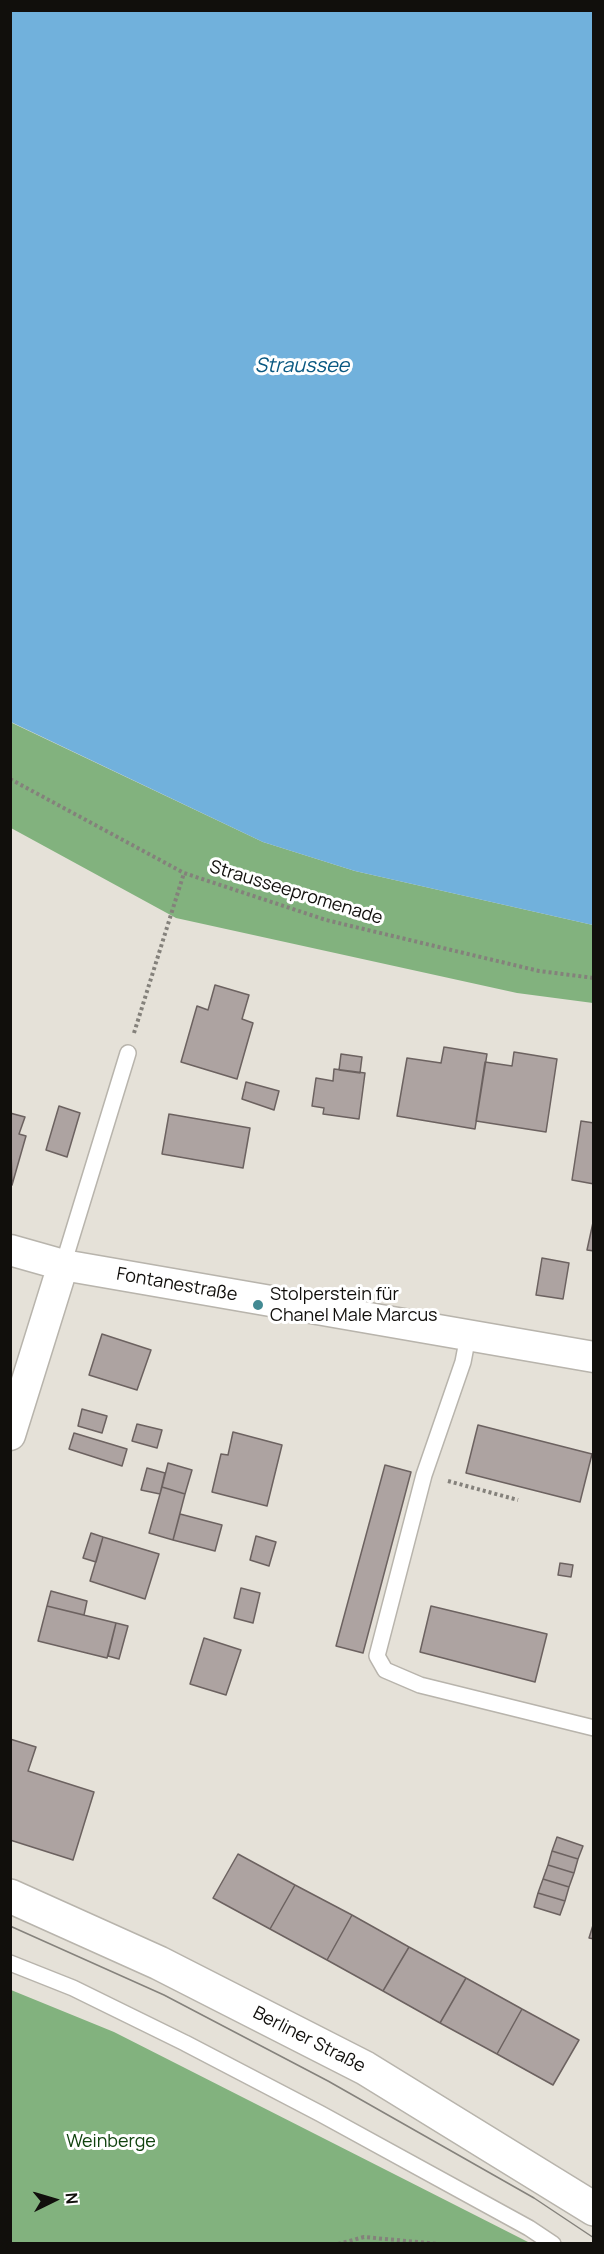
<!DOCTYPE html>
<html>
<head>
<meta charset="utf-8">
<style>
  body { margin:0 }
  #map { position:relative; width:604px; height:2254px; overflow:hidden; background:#e5e1d8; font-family:Manrope,sans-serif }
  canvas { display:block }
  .frame { position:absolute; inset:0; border:12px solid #110f0c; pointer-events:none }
  .north { position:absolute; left:24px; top:2170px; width:60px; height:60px; -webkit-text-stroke:4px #fff; paint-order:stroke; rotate:85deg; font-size:16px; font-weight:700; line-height:24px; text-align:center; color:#110f0c }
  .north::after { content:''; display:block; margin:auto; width:21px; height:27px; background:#110f0c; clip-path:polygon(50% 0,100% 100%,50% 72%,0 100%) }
</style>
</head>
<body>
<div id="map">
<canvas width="604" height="2254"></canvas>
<div class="frame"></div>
<div class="north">N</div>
</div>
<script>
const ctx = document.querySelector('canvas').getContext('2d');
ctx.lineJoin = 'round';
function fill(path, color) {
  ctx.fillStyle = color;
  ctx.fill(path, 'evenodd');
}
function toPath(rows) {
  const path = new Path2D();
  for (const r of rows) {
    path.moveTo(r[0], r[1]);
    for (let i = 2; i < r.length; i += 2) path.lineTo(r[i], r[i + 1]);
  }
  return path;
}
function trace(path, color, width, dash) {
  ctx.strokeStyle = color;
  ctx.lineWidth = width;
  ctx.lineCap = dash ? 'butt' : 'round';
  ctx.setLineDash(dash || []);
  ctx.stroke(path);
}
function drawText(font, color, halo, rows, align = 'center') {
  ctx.font = font + ' Manrope,sans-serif';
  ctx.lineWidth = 6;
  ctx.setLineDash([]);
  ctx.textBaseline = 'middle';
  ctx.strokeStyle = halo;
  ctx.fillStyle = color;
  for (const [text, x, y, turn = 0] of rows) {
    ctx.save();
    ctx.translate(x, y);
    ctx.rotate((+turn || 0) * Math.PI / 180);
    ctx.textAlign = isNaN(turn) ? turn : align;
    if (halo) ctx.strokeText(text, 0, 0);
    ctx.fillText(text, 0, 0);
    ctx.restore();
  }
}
const forest = toPath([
  [10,722,263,842,355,871,593,925,593,1003,517,993,176,918,11,828],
  [11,1990,114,2032,530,2243,11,2243]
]);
const water = toPath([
  [10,11,593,11,593,925,355,871,263,842,11,722]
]);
const building = toPath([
  [215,985,249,995,242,1019,253,1023,237,1079,181,1062,197,1006,208,1010,215,985],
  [444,1047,487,1054,475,1129,397,1116,407,1058,441,1063,444,1047],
  [514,1052,557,1059,546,1132,476,1121,485,1062,512,1066,514,1052],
  [341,1054,362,1057,360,1073,339,1070,341,1054],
  [334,1069,365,1073,359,1119,323,1114,324,1108,312,1106,316,1078,333,1081,334,1069],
  [246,1082,279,1091,274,1110,242,1099,246,1082],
  [59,1106,80,1113,67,1157,46,1150,59,1106],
  [10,1113,25,1117,19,1134,26,1136,12,1185,10,1113],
  [169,1114,250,1128,243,1168,162,1154,169,1114],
  [581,1121,594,1123,594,1184,572,1180,581,1121],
  [594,1218,594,1251,587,1250,594,1218],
  [542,1258,569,1263,563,1299,536,1295,542,1258],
  [102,1334,151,1350,137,1390,89,1375,102,1334],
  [82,1409,107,1416,102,1433,78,1426,82,1409],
  [137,1424,162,1430,157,1448,132,1441,137,1424],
  [478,1425,592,1454,580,1502,466,1473,478,1425],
  [233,1432,282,1445,267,1506,212,1492,221,1454,228,1455,233,1432],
  [74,1433,127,1449,122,1466,69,1449,74,1433],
  [168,1463,192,1470,185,1494,162,1487,168,1463],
  [385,1465,411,1472,363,1653,336,1646,385,1465],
  [147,1468,165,1473,160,1494,141,1490,147,1468],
  [162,1487,185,1494,173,1540,149,1533,162,1487],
  [180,1514,222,1525,215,1551,173,1540,180,1514],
  [91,1533,103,1537,96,1562,83,1558,91,1533],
  [256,1536,276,1542,269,1566,250,1560,256,1536],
  [103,1537,159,1554,145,1599,90,1581,103,1537],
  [560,1563,573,1565,571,1577,558,1575,560,1563],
  [241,1588,260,1593,253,1623,234,1618,241,1588],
  [51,1591,87,1601,84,1615,47,1606,51,1591],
  [47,1606,116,1623,107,1658,38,1641,47,1606],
  [431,1606,547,1634,535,1682,420,1652,431,1606],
  [116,1623,128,1626,119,1659,108,1656,116,1623],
  [204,1638,241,1650,226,1695,190,1684,204,1638],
  [10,1739,36,1747,28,1771,94,1792,73,1860,10,1840,10,1739],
  [557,1837,583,1846,578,1859,552,1851,557,1837],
  [552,1851,578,1859,574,1873,548,1865,552,1851],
  [238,1854,295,1885,270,1929,213,1898,238,1854],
  [548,1865,574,1873,569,1887,543,1879,548,1865],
  [543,1879,569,1887,565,1901,538,1893,543,1879],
  [295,1885,352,1915,327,1960,270,1929,295,1885],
  [538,1893,565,1901,560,1915,534,1907,538,1893],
  [352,1915,409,1947,383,1991,327,1960,352,1915],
  [594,1922,594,1939,589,1938,594,1922],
  [409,1947,466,1978,440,2023,383,1991,409,1947],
  [466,1978,522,2009,497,2054,440,2023,466,1978],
  [522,2009,579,2040,553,2085,497,2054,522,2009]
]);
const path = toPath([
  [10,779,184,873,326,920,539,971,594,978],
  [134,1033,184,873],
  [448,1481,518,1500],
  [338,2244,364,2237,439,2244]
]);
const service = toPath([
  [63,1265,128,1053],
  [468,1336,463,1362,424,1475,377,1656,385,1670,420,1685,594,1728],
  [10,1963,73,1988,185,2043,321,2114,529,2228,553,2244]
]);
const minor = toPath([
  [10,1250,63,1265,594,1357],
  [10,1435,63,1265]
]);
const tertiary = toPath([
  [10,1896,159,1963,365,2068,594,2209]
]);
const tram = toPath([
  [10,1926,164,1995,328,2081,534,2198,594,2238]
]);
const markers = [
  [258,1305,6,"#438a93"]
];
const streetNames = [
  ["Strausseepromenade",296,893,17],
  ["Fontanestraße",177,1285,10],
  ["Berliner Straße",309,2040,27]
];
const poiNames = [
  ["Stolperstein für",270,1295],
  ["Chanel Male Marcus",270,1316]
];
const parkNames = [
  ["Weinberge",111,2142]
];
const waterNames = [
  ["Straussee",302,366]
];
fill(forest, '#82b27e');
fill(water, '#71b1dc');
fill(building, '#ada3a1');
trace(building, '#6c6260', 1.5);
trace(service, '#b8b4ac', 18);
trace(minor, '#b8b4ac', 33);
trace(tertiary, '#b8b4ac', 36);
trace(path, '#84817b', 4, [3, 3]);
trace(service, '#fff', 15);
trace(minor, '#fff', 30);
trace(tertiary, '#fff', 33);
trace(tram, '#85827c', 1.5);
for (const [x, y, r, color] of markers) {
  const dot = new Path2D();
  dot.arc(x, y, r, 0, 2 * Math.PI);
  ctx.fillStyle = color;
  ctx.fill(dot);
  trace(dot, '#fff', 2);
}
drawText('18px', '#110f0c', '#fff', streetNames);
drawText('18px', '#110f0c', '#fff', poiNames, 'left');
drawText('18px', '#11430f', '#fff', parkNames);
drawText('italic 20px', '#095881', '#fff', waterNames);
</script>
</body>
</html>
